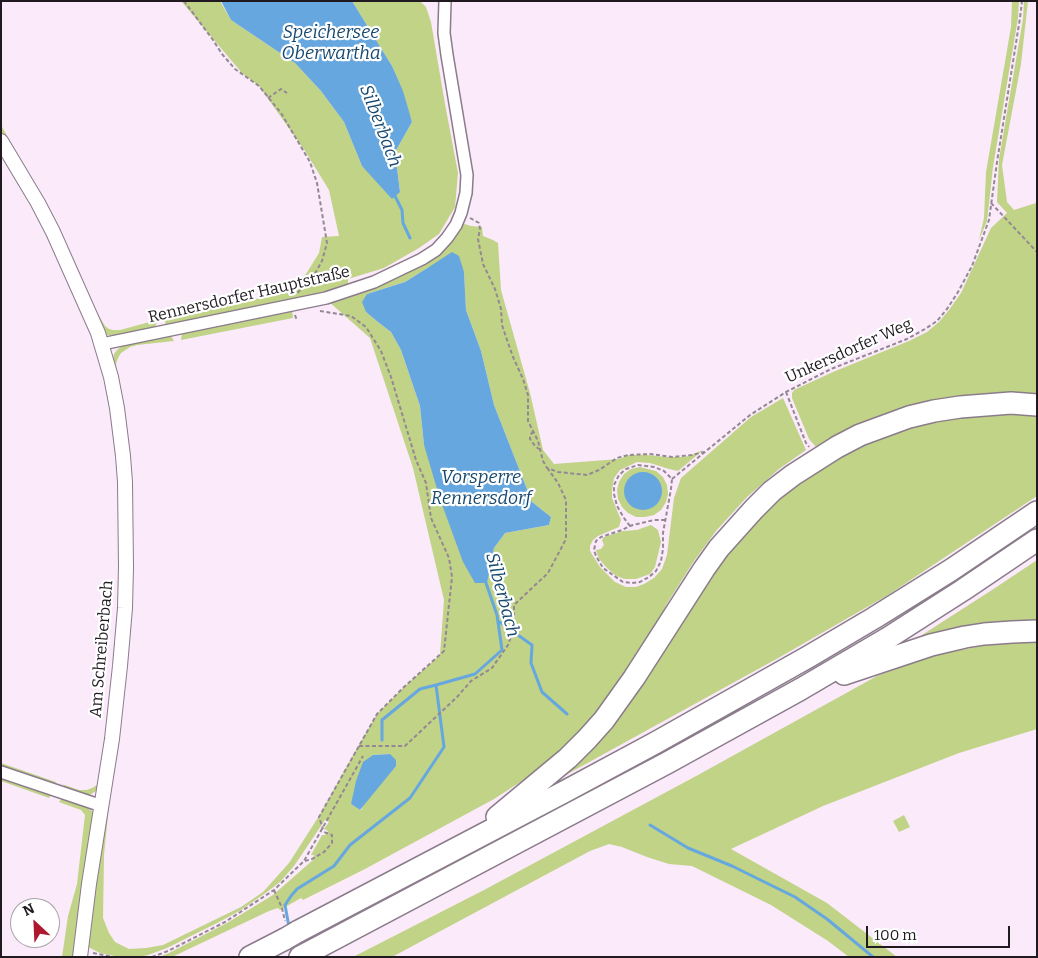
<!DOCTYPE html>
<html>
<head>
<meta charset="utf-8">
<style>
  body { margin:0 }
  #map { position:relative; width:1038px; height:958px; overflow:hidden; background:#faeafa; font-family:Bitter,serif }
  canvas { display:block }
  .frame { position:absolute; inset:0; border:2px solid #201a20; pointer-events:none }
  .north { position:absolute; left:10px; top:898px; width:50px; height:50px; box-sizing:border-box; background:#fff; border:1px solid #a6a3a6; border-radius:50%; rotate:335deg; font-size:14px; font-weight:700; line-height:20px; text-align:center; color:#201a20 }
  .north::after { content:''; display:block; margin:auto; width:18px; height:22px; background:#ad182e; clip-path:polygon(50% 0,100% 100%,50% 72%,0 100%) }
  .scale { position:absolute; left:866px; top:926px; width:144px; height:22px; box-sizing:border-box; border:2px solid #201a20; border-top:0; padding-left:6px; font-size:15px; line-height:18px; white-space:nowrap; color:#201a20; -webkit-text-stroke:4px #fff; paint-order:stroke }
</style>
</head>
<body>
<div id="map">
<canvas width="1038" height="958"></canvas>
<div class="frame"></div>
<div class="north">N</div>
<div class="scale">100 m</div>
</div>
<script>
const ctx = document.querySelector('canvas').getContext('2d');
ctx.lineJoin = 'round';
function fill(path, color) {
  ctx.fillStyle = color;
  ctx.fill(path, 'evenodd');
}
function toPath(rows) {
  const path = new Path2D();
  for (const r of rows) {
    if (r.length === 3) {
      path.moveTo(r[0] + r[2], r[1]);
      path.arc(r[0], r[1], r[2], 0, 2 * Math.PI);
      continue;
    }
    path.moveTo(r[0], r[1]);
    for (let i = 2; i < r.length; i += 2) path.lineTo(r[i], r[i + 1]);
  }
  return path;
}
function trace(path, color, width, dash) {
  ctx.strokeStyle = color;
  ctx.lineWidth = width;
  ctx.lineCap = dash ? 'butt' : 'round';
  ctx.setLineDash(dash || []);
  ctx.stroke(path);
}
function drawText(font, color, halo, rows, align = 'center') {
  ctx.font = font + ' Bitter,serif';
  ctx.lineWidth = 4.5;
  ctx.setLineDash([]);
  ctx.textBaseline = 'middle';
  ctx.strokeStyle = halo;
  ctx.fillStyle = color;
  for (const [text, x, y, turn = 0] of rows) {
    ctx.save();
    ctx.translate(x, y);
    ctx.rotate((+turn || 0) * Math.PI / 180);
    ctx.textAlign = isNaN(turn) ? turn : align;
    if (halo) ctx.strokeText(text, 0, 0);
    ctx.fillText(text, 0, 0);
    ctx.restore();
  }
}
const green = toPath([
  [181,1,220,1,231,20,295,63,321,91,344,122,362,166,400,191,395,152,412,122,392,66,352,1,420,1,426,7,431,22,445,104,458,173,455,207,439,234,419,248,384,268,348,279,348,287,297,300,166,326,164,318,280,294,294,284,306,274,319,253,322,237,339,236,329,190,305,151,259,86,242,73],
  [1012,1,1019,1,1018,18,993,167,987,221,979,240,984,218,986,172,1011,27],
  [1024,1,1028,1,1021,64,1002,165,1007,202,1014,210,1036,203,1037,204,1037,395,990,394,930,401,876,418,834,436,816,447,809,439,792,398,792,393,794,390,833,372,909,341,927,332,939,322,949,310,961,293,991,228,1007,213,997,202,999,159,1023,19],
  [1,125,59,229,96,311,105,326,109,329,113,330,120,330,157,320,155,328,114,336,107,335,104,333,50,218,1,134],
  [1,147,50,233,78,294,100,351,106,370,114,408,119,455,122,517,123,587,122,607,113,699,104,772,102,781,99,787,96,791,88,796,79,795,62,789,64,785,56,782,53,786,1,769,1,763,79,790,87,790,92,788,97,785,102,772,115,665,121,588,121,517,114,429,107,384,99,352,75,295,48,235,33,206,1,152],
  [461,223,471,226,482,227,483,236,493,240,498,243,501,290,530,393,543,450,554,464,619,459,629,455,647,455,666,457,681,457,689,456,703,450,678,471,669,469,650,463,637,462,620,470,614,478,612,490,612,498,621,520,619,527,598,536,593,540,590,546,590,551,600,567,615,582,626,587,636,587,644,584,654,578,662,569,667,555,674,498,681,478,751,417,783,398,806,450,779,469,747,497,716,531,694,561,666,605,662,615,637,656,611,693,590,722,562,750,525,779,494,799,365,869,303,900,301,898,280,910,278,908,269,911,172,957,159,957,169,953,227,923,273,895,313,860,314,855,311,855,322,835,325,835,328,831,324,829,329,822,325,820,294,866,280,882,267,892,241,910,219,922,167,948,148,955,139,957,120,957,100,953,86,946,129,608,112,363,114,354,117,350,126,343,170,334,174,341,137,345,130,347,121,353,118,358,116,364,132,527,132,589,126,665,109,805,104,855,103,918,109,933,115,942,129,949,146,948,163,945,241,907,263,892,289,863,319,816,357,748,377,714,404,687,440,655,444,600,413,468,370,338,328,301,392,279],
  [429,267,464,272,466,310,481,351,494,405,532,502,551,517,549,525,505,533,494,548,486,583,424,445,420,406,401,350,391,332,378,322,366,312,367,294,405,282],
  [390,754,361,810,360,810,351,804,373,755],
  [292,309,293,318,181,340,182,332],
  [1037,412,1037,496,888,595,780,657,553,782,719,560,769,504,849,449,937,418],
  [640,467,656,471,663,477,667,485,668,494,666,502,661,510,654,515,645,517,636,517,628,513,622,507,618,499,617,490,619,482,624,474,631,469],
  [651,525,658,530,661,542,655,567,650,574,636,579,624,579,615,575,607,568,599,559,596,550,601,549,604,545,602,540,604,537,623,531,637,530],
  [1037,560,1037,625,908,644,992,590],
  [1021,642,1037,642,1037,729,959,753,823,806,731,849,827,903,897,957,849,957,828,941,771,905,692,866,669,864,647,857,622,847,609,844,590,851,392,957,353,957,484,890,698,775,877,676,923,659,946,653,987,645],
  [1,776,52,794,49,798,1,781],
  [62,798,83,805,92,811,94,816,76,957,62,957,68,916,77,884,85,815,81,810,59,802],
  [904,815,910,827,899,832,893,821]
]);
const water = toPath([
  [221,1,352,1,392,66,403,91,412,122,395,152,400,192,392,199,362,166,344,122,321,91,295,63,231,20],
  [452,252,459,256,464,272,466,310,481,351,494,405,532,502,551,517,549,525,505,533,494,548,487,583,475,583,463,562,440,499,424,445,420,406,401,350,391,332,378,322,366,312,362,302,367,294,405,282,429,267],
  [643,491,19],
  [390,754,396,760,396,766,360,810,351,804,356,781,363,762,373,755]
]);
const stream = toPath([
  [394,194,402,210,403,223,410,238],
  [498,621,532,645,531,663,542,692,567,714],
  [382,740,382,720,420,689,436,685],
  [650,825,688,848,732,866,795,897,827,919,873,957],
  [289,927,285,905,291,896,297,889,334,866,350,845,410,798,444,747,436,685,475,674,502,650,497,615,485,580]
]);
const path = toPath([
  [184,1,213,40,222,54,235,69,259,86,281,113,310,162,317,183,327,243,322,261,312,279,296,294],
  [268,98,281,89,287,93],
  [991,203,1037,252],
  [470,218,479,223,480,229,478,239,483,264,495,289,501,309,502,325,506,337,513,357,523,379,528,395,528,421,538,441,543,461,547,468,558,472,587,475,599,470,617,458,628,455,650,454,672,457,692,455,704,452],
  [320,311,351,316,366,327,381,351,391,377,416,460,426,483,431,518,449,558,452,577,444,651,404,687,377,714,319,817,323,829],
  [295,315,297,321],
  [786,392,806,443,809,447],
  [533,431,530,436,530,439,535,446,539,449],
  [672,479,750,415,786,392,831,369,907,339,925,329,937,321,947,309,958,292,972,266,989,220,997,162,1020,18,1022,1],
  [630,526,624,518,617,506,614,494,614,485,619,475,626,469,638,465,654,467,664,471,672,479,671,489,663,533,663,549,661,561,656,571,649,577,640,582,632,583,623,582,603,568,596,556,594,550,596,541,601,537,622,530,630,526,633,525,654,520,665,520],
  [359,746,405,746,457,697,471,681,492,668,508,645,514,627,514,605,548,573,566,539,566,500,558,483,548,469],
  [305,861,312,859,324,852,332,843,332,835,321,831],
  [274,890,282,908,285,921],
  [93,953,113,957],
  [152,957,168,951,225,922,274,890,304,861,363,756]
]);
const minor = toPath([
  [102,344,326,298,374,282,422,259,436,250,447,238,456,225,461,213,466,193,467,175,447,55,444,33,445,1],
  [1,772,102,806]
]);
const tertiary = toPath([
  [1,141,38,203,53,232,98,333,111,377,117,408,123,456,125,482,126,567,125,608,120,666,112,739,89,884,80,957]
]);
const motorway = toPath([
  [844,674,931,645,965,637,984,634,1012,632,1037,631],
  [497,817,568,758,587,739,604,720,634,678,704,569,719,548,754,509,772,491,793,475,837,447,860,435,909,417,934,411,960,407,1011,403,1037,405],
  [297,932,564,792,655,743,808,657,874,618,951,570,1037,512],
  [250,957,285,939],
  [300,957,667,763,801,689,888,638,963,590,1037,540]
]);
const motorwayBridge = toPath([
  [285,939,297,932]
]);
const streetNames = [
  ["Rennersdorfer Hauptstraße",249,295,-13],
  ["Unkersdorfer Weg",849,351,-24],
  ["Am Schreiberbach",102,649,-85]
];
const waterNames = [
  ["Speichersee",331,33],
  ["Oberwartha",331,54],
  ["Silberbach",380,126,69],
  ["Vorsperre",481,478],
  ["Rennersdorf",481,499],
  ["Silberbach",502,595,75]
];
fill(green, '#c1d386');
fill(water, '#66a7e0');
trace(stream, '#66a7e0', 3);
trace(minor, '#8b7c8b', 14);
trace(tertiary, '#8b7c8b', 16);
trace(motorway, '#8b7c8b', 24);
trace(path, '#948894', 2, [4, 2.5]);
trace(minor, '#fff', 11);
trace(tertiary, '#fff', 14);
trace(motorway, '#fff', 21);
trace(motorwayBridge, '#8b7c8b', 24, []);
trace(motorwayBridge, '#fff', 21);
drawText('16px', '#201a20', '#fff', streetNames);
drawText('italic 18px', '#17486e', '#fff', waterNames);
</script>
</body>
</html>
